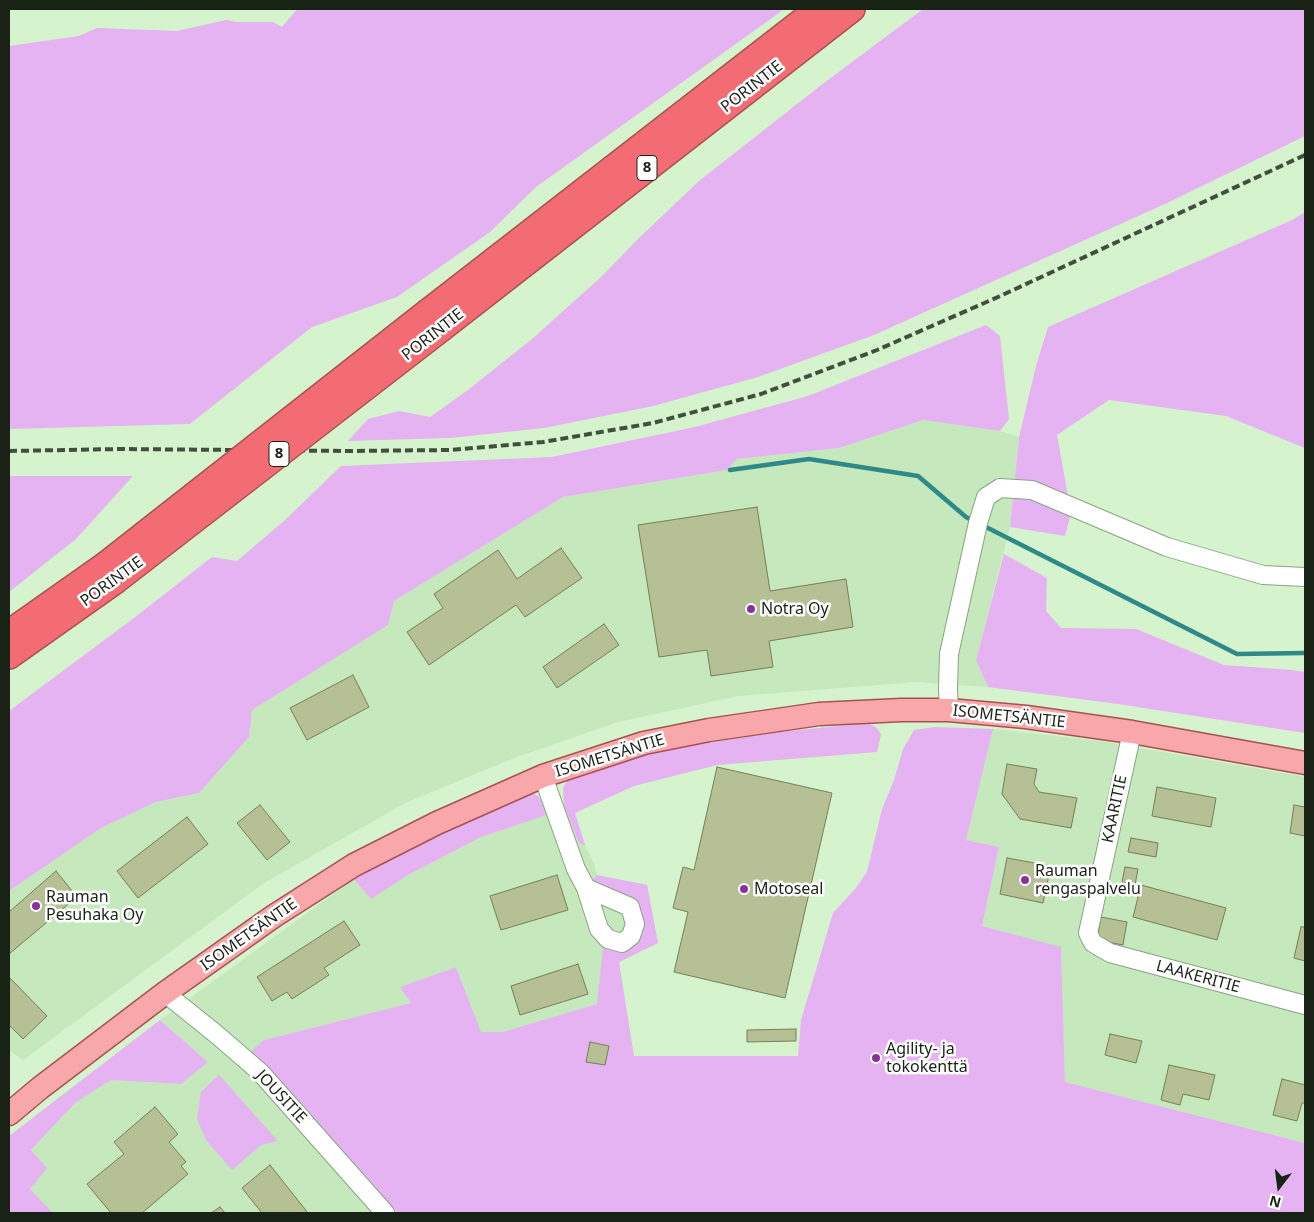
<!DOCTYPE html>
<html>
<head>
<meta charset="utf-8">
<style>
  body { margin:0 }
  #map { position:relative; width:1314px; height:1222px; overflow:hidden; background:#d5f3cd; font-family:"Noto Sans",sans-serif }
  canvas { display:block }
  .frame { position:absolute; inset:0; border:10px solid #182315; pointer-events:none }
  .north { position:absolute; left:1254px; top:1162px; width:50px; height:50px; -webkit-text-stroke:4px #fff; paint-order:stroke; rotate:195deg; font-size:14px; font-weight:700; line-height:20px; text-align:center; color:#182315 }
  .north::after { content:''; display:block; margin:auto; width:18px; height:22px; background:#182315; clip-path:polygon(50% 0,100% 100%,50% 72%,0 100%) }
</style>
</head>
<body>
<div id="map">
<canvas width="1314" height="1222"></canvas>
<div class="frame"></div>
<div class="north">N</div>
</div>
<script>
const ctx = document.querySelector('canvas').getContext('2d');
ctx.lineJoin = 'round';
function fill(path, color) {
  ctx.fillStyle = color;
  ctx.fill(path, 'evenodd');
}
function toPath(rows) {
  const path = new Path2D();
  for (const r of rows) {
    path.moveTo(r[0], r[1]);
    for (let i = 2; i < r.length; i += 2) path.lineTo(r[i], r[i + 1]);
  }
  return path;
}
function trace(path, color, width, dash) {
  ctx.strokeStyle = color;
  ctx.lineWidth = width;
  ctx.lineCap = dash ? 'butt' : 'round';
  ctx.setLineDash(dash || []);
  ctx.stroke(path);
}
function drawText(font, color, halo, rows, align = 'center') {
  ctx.font = font + ' "Noto Sans",sans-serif';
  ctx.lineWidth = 5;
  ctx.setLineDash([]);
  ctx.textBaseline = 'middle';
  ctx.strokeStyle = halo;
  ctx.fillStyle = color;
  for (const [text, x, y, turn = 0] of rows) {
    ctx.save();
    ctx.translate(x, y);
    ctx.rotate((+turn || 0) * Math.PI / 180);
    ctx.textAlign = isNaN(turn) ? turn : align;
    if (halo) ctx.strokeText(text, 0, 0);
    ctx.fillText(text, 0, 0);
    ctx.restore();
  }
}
const built = toPath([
  [923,420,1000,431,1019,437,1010,527,976,660,988,687,916,682,738,696,618,722,514,758,407,802,264,883,23,1060,9,1050,9,891,101,828,156,802,199,793,249,737,252,710,388,625,394,601,563,497,727,470,737,459,839,448],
  [993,729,1100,741,1305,777,1305,1143,1065,1082,1061,948,982,926,999,847,966,840],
  [564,806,578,841,582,845,585,845,593,862,597,875,647,885,658,943,619,962,597,1004,503,1032,481,1032,456,967,400,987,411,1003,264,1040,291,1097,397,1213,53,1213,29,1188,47,1168,31,1150,75,1103,111,1080,181,1084,208,1062,160,1020,354,879,371,898,408,875,481,837,544,816,549,812]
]);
const green = toPath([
  [297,9,784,9,772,18,536,187,490,232,397,297,312,327,190,424,9,429,9,46,79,36,97,28,177,31,226,20,237,22,273,22,282,27],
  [923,9,1305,9,1305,136,1167,203,874,335,758,377,653,406,544,428,450,438,348,441,368,419,399,411,430,417,468,390,532,339,601,277,639,238,699,181,820,86],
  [1305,212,1305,448,1226,416,1109,400,1057,435,1071,513,1065,536,1010,527,1019,437,1036,366,1048,327,1292,220],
  [986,325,1000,336,1009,419,1000,431,923,420,839,448,737,459,727,470,563,497,394,601,388,625,252,710,249,737,199,793,156,802,101,828,9,891,9,711,134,618,212,557,237,561,285,520,341,466,552,457,695,427,808,396],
  [9,476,133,476,76,539,9,592],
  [1004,554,1047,578,1046,611,1061,628,1136,629,1224,665,1291,670,1305,672,1305,733,1118,704,988,687,976,660],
  [868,723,877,728,881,734,877,752,717,765,634,786,575,813,585,845,582,845,578,841,564,806,563,788,568,779,620,763,665,750,719,741,780,732],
  [935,727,993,729,966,840,999,847,982,926,1061,947,1065,1082,1305,1143,1305,1213,397,1213,251,1051,264,1040,411,1003,400,987,456,967,481,1032,503,1032,597,1004,603,948,610,949,627,944,638,938,642,930,640,915,596,884,593,879,597,875,647,885,658,943,619,962,634,1056,798,1056,801,1020,833,913,856,888,867,872,882,809,894,780,903,749,914,730],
  [528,792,538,796,549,812,544,816,481,837,408,875,371,899,354,879,392,855],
  [160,1020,208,1062,181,1084,111,1080,75,1103,31,1150,47,1168,30,1189,53,1213,9,1213,9,1136],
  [219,1075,278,1141,261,1145,232,1170,206,1140,197,1119,201,1092]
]);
const stream = toPath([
  [730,470,809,459,918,476,966,517,975,522],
  [982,525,1237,654,1305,653]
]);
const building = toPath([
  [757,507,770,591,846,579,853,627,769,641,773,667,711,676,707,650,659,657,638,525,757,507],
  [561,548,582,578,525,617,516,605,429,665,407,632,443,608,434,594,498,550,517,579,561,548],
  [604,624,619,645,557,688,543,667,604,624],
  [353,675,369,707,307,740,290,708,353,675],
  [1007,764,1037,769,1034,784,1039,792,1077,798,1071,828,1020,819,1002,794,1007,764],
  [717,767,832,793,785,998,674,972,688,912,673,908,683,867,694,870,717,767],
  [1157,787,1216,798,1211,827,1152,816,1157,787],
  [260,805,290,842,267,860,237,823,260,805],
  [1294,805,1305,807,1305,836,1290,833,1294,805],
  [187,817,208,844,138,898,117,871,187,817],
  [1131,838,1158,843,1156,857,1128,852,1131,838],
  [1007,858,1051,866,1043,903,1000,894,1007,858],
  [1125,867,1138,869,1135,885,1122,882,1125,867],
  [56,871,77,897,9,954,9,912,56,871],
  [557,875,568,910,501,930,490,896,557,875],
  [1141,885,1226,908,1217,940,1133,917,1141,885],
  [1101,917,1127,922,1123,945,1097,940,1101,917],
  [344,921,360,945,324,968,329,975,292,999,287,992,272,1001,257,977,344,921],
  [1301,927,1305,927,1305,961,1294,958,1301,927],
  [578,964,588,994,520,1015,511,986,578,964],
  [9,977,47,1016,23,1039,9,1025,9,977],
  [796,1029,796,1041,747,1042,747,1030,796,1029],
  [1110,1034,1142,1041,1136,1063,1105,1055,1110,1034],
  [590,1042,609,1046,605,1065,586,1062,590,1042],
  [1169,1065,1215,1075,1209,1100,1183,1094,1180,1105,1161,1100,1169,1065],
  [1282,1079,1305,1085,1305,1103,1302,1103,1297,1121,1273,1115,1282,1079],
  [155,1107,178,1134,169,1142,186,1162,181,1166,188,1174,142,1213,111,1213,87,1184,124,1154,114,1142,155,1107],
  [270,1165,308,1213,262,1213,242,1188,270,1165],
  [220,1207,225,1213,211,1213,220,1207]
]);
const minor = toPath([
  [949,710,948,689,949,654,978,523,986,497,1000,488,1032,490,1167,547,1263,575,1305,577],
  [1132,732,1088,933,1093,943,1110,953,1305,1005],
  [543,776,576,869,586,888,599,929,608,939,622,943,631,936,635,924,630,907,586,888],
  [165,993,216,1034,260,1072,385,1213]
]);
const major = toPath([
  [9,1114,40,1088,165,993,274,916,354,865,437,823,543,776,644,743,709,730,819,714,901,710,949,710,1026,717,1132,732,1305,763]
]);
const highway = toPath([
  [429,311,818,9],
  [442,328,852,9],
  [9,633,104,566],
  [9,656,115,581]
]);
const rail = toPath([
  [9,451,121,449,351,451,450,450,543,442,653,423,761,394,877,350,998,297,1305,155]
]);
const highwayBridge = toPath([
  [104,566,429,311],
  [115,581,442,328]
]);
const markers = [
  [751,609,5,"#89329f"],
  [1025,880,5,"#89329f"],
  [744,889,5,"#89329f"],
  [36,906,5,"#89329f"],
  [876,1058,5,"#89329f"]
];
const shields = [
  [647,168,20],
  [279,454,20]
];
const shieldNames = [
  ["8",647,168],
  ["8",279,454]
];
const streetNames = [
  ["PORINTIE",752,87,-38],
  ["PORINTIE",433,335,-38],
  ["PORINTIE",112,582,-36],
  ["ISOMETSÄNTIE",1009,717,6],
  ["ISOMETSÄNTIE",610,756,-17],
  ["KAARITIE",1115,809,-78],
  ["ISOMETSÄNTIE",249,935,-35],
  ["LAAKERITIE",1198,977,15],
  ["JOUSITIE",281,1097,47]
];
const poiNames = [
  ["Notra Oy",761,609],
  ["Rauman",1035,871],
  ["rengaspalvelu",1035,889],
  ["Motoseal",754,889],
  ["Rauman",46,897],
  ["Pesuhaka Oy",46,915],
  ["Agility- ja",886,1049],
  ["tokokenttä",886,1067]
];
fill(built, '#c5e8bc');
fill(green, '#e5b3f2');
trace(stream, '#2d8a89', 4.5);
fill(building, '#b6c095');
trace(building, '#768057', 1);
trace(minor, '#88a480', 20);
trace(major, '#a75252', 25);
trace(highway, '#a75252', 28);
trace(minor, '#fff', 18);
trace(major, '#f8a7ab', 22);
trace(highway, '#f46c73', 25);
trace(rail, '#41503d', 4, [8, 4]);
trace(highwayBridge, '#a75252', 28, []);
trace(highwayBridge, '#f46c73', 25);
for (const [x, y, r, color] of markers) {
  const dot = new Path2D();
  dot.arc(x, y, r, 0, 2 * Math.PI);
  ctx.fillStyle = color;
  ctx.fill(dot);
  trace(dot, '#fff', 2);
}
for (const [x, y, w] of shields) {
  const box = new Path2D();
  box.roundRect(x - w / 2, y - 12.5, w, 25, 4);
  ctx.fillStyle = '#fff';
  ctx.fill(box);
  trace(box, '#182315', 1);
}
drawText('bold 15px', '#182315', null, shieldNames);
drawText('16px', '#182315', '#fff', streetNames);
drawText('16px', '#182315', '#fff', poiNames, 'left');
</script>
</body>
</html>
